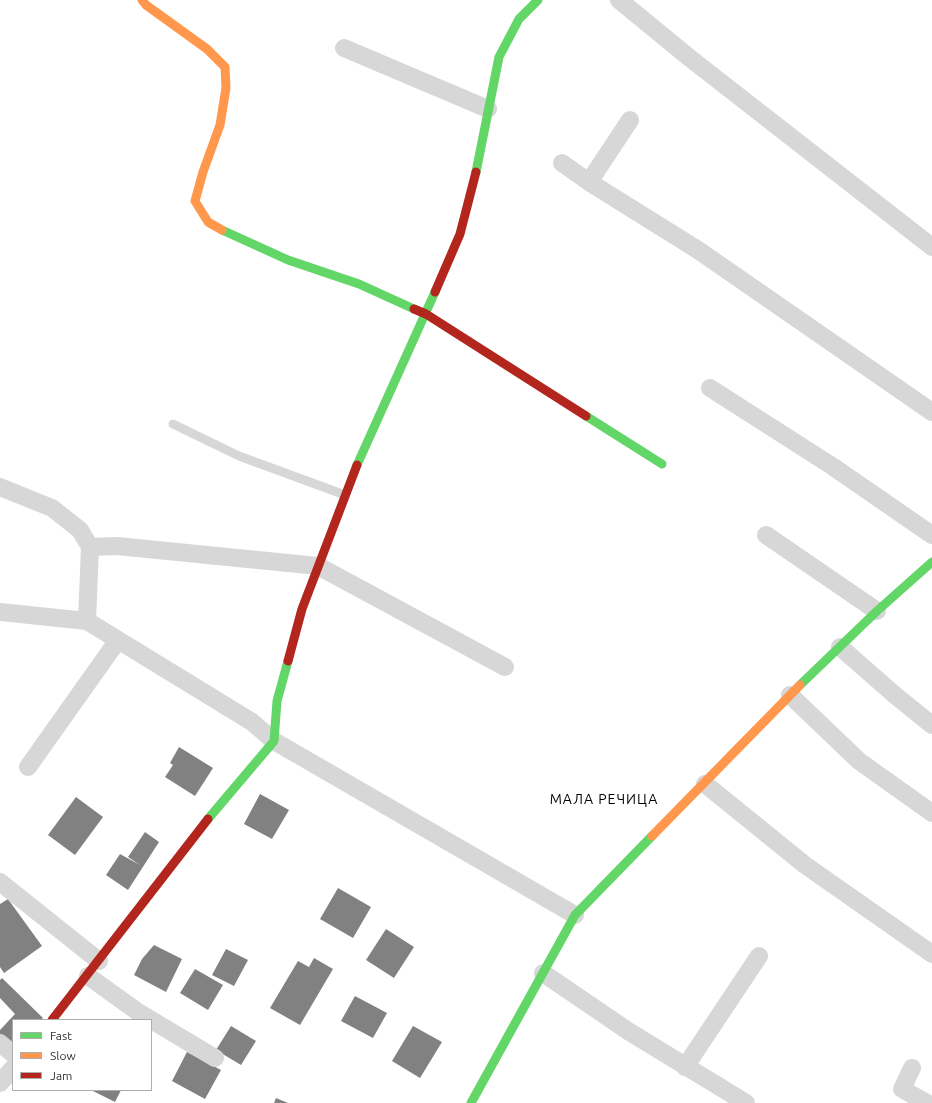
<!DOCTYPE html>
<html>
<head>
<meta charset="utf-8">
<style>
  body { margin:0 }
  #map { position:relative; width:932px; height:1103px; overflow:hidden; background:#fff; font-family:Ubuntu,sans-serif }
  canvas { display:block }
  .legend { position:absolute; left:12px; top:1019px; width:140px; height:72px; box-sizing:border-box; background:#fff; border:1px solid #adadad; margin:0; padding:5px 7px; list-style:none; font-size:12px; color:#333 }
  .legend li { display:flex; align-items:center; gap:8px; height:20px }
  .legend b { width:20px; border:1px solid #adadad }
</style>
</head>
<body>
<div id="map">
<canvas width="932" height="1103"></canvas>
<ul class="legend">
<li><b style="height:5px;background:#63d668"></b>Fast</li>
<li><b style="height:5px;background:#ff974d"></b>Slow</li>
<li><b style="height:5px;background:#b3261e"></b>Jam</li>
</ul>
</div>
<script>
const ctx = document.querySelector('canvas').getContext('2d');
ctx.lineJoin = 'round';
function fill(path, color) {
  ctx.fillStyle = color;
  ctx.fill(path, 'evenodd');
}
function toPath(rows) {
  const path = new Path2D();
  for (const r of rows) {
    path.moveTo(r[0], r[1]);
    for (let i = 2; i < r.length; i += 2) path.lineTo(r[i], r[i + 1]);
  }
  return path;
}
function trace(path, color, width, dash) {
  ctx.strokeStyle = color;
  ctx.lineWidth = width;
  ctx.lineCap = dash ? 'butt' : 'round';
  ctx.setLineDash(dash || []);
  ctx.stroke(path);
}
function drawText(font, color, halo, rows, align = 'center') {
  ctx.font = font + ' Ubuntu,sans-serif';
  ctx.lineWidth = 4;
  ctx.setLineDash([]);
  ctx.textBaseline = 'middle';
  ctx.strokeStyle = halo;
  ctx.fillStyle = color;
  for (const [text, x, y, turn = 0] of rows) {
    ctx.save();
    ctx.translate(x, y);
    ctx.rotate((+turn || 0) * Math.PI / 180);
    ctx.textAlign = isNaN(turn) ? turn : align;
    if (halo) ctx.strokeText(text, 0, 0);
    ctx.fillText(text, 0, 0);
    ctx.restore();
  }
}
const building = toPath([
  [179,747,213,768,195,796,165,777,173,765,170,763],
  [260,794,289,810,272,839,244,824],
  [76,797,103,817,75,855,48,835],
  [145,832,159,842,128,890,106,875,120,854,140,865,128,857],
  [338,888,371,907,353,938,320,919],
  [8,899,42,946,4,973,0,967,0,904],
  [386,929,414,947,394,978,366,960],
  [154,945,182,959,166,992,134,975,142,959],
  [226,949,248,960,234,986,212,975],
  [314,958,333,969,300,1025,270,1008,298,961,309,967],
  [195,969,223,985,208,1010,180,993],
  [2,978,43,1018,41,1020,13,1020,13,1046,0,1034,0,1030,15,1014,0,998,0,980],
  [355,996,387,1013,373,1038,341,1021],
  [231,1026,256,1041,241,1065,216,1050],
  [413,1026,442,1042,420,1078,392,1061],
  [187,1052,221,1070,205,1099,172,1081],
  [91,1090,121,1090,115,1102],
  [276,1098,288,1103,274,1103]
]);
const lane = toPath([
  [173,424,239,456,345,495]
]);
const street = toPath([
  [619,0,691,59,932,247],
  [344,48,488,109],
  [562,163,589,182,698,250,932,412],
  [589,182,630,120],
  [710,388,832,466,932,535],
  [0,487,52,508,80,530,90,547,87,621],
  [766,535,877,611],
  [90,547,117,546,318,566,505,667],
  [0,612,87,621,252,722,274,741,575,915],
  [840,647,896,696,932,725],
  [790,695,859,761,932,813],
  [28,767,118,640],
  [705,784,805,865,932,954],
  [0,882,99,961],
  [543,973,628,1031,746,1103],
  [88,976,138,1012,215,1058],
  [0,1043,13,1054],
  [685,1067,759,956],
  [912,1068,902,1089,927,1103],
  [0,1083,13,1068]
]);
const fast = toPath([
  [476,172,499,57,519,19,538,0],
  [222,230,288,260,359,284,414,309],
  [586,416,662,464],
  [357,465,435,292],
  [800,685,877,611,932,562],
  [208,819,274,741,277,701,288,661],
  [471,1103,575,915,652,836]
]);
const slow = toPath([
  [142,0,146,5,207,49,225,67,226,88,220,125,203,172,195,201,208,222,222,230],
  [652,836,800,685]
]);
const jam = toPath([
  [435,292,460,234,476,172],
  [414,309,426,314,586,416],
  [288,661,302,609,357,465],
  [52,1020,208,819]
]);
const quarterNames = [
  ["МАЛА РЕЧИЦА",604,799]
];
fill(building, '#818181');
trace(lane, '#d7d7d7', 9);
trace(street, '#d7d7d7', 18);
trace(fast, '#63d668', 9);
trace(slow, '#ff974d', 9);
trace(jam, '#b3261e', 9);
ctx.letterSpacing = '1px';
drawText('14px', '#000', '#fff', quarterNames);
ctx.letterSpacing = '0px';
</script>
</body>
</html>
